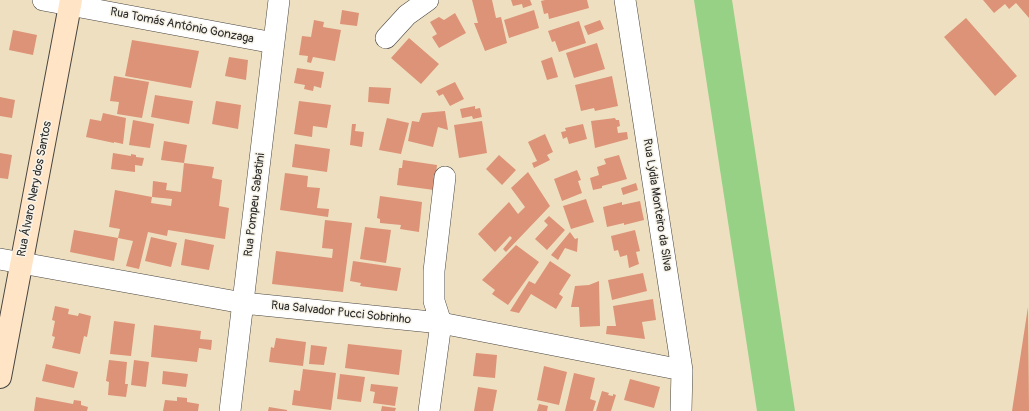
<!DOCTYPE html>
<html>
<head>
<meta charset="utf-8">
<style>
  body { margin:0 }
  canvas { display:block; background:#eedfc0 }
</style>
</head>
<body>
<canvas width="1029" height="411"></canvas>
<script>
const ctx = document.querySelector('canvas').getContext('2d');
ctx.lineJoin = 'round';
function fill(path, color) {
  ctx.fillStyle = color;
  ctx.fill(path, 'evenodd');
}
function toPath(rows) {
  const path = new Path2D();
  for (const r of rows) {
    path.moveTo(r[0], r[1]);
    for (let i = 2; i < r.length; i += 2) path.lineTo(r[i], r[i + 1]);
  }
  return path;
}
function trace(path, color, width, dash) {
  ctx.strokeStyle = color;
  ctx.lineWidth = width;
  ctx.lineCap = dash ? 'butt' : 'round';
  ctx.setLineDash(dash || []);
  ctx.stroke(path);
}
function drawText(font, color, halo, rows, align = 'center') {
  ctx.font = font + ' Pangolin,sans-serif';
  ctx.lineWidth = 3;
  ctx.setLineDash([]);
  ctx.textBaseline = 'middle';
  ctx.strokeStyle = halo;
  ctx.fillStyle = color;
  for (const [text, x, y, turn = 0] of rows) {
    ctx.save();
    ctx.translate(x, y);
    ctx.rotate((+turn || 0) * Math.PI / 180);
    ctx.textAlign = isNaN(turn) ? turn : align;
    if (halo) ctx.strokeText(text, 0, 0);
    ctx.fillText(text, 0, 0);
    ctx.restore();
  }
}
const green = toPath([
  [694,0,732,0,795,411,757,411]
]);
const building = toPath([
  [472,0,492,0,496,18,501,17,507,43,485,51,474,23,478,23],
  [511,0,530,0,532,5,523,8,522,4,513,6],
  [545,0,587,0,589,8,549,19,548,13,544,14,541,1],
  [983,0,1029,0,1029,18,1016,3,1009,9,1005,4,994,13],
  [342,10,359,13,357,26,340,24],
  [534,10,539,28,509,38,504,20],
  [455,13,466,33,439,48,432,37,437,34,430,22,439,17,444,20],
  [966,18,1017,76,995,96,944,37],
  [314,20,324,22,323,27,341,30,335,61,313,57,311,63,307,62,308,56,299,55,302,36,311,37],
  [600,20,604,29,588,35,584,26],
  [579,21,586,43,559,52,555,41,552,42,548,31],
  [13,30,37,35,33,55,9,50],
  [409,38,439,64,421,84,391,58],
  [132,40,199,51,191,88,125,76],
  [597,43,605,69,574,78,566,53],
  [229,57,248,60,246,80,225,76],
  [552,57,558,77,547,80,541,61],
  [297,68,324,72,321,88,314,86,313,91,304,89,305,85,294,83],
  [114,76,149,82,142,118,117,114,119,102,110,101],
  [612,76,618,106,595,111,594,108,581,111,575,85],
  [455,82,464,99,450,106,443,94,439,96,436,91],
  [369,87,391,88,389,104,368,102],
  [155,95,193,101,189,124,151,117],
  [0,97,15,100,12,118,0,116],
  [216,101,241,105,238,129,212,124],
  [299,101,331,105,327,128,313,126,312,137,294,134],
  [475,106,475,109,480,108,482,117,473,119,472,116,462,118,460,109],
  [445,111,448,130,438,127,433,147,408,141,412,121,419,122,422,113],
  [103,113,126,118,123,144,114,142,114,143,86,137,90,119,101,121],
  [387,118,409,123,401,154,379,150],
  [615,118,616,120,619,120,620,126,617,127,618,133,627,132,628,139,595,148,591,121],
  [133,120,154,124,150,148,129,145],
  [482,121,487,153,459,158,454,125],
  [352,124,356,124,355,131,364,132,362,147,350,145],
  [583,124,587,139,569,144,567,137,563,139,561,132,566,131,565,128],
  [545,134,553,152,547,155,550,160,534,168,532,163,537,161,528,142],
  [164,141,187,145,184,163,214,167,212,178,222,180,219,206,229,208,225,239,168,230,167,236,148,232,139,269,126,266,133,241,118,238,120,229,109,227,115,190,152,197,151,203,171,206,172,199,152,197,153,181,167,183,166,190,181,192,184,163,161,160],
  [295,144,330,149,327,172,292,167],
  [0,153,12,155,8,179,0,178],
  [113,153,131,156,131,154,136,155,136,157,144,158,142,166,135,165,135,172,111,169],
  [499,155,516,170,502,185,486,169],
  [619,155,627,179,602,186,602,188,593,190,590,178,599,175,597,167,606,164,604,159],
  [403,160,437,165,434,190,397,185,399,168,402,168],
  [577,170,581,180,578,181,582,193,562,201,554,179],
  [528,172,550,206,506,252,503,249,512,238,510,236,495,252,478,234,509,202,518,214,525,207,511,188],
  [285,173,308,176,307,187,320,188,317,208,329,209,328,217,280,210],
  [636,183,638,190,623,195,621,188],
  [380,196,422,202,419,232,400,229,401,225,380,223,380,219,377,218],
  [586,199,594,222,571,229,563,206],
  [640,201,644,220,624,225,624,223,607,227,603,207,622,202,622,205],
  [549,216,565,230,547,250,535,239,548,225,544,221],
  [325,220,352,223,343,292,272,284,276,251,332,258,333,249,322,248],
  [365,227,391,230,386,263,360,259],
  [74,230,118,238,114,261,70,252],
  [635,230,640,251,636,252,639,264,629,268,627,255,620,257,618,250,614,251,611,236],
  [570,232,575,239,578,238,577,252,565,248,558,260,551,255],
  [151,237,177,243,171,267,145,261],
  [185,239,214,245,209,270,181,265],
  [516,245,539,262,508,305,492,294,495,290,482,280],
  [353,261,401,268,397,291,360,286,361,283,350,281],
  [550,261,571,275,559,294,563,297,556,309,531,294,519,313,510,311,529,281,535,284],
  [643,273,647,291,612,300,608,280],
  [599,281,600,326,580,327,579,307,571,307,575,286,589,285],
  [653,299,656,320,642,322,645,339,606,334,607,326,616,326,613,306],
  [55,306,69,309,68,314,78,316,79,313,91,316,87,337,84,336,80,354,52,348,55,337,52,336,55,321,52,320],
  [1028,307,1029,411,1012,411],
  [114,321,135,324,131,356,110,354],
  [154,325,201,331,200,339,212,340,211,350,199,348,197,362,151,357],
  [276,338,306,342,303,366,269,362,271,347,274,348],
  [348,344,402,350,399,375,345,368],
  [311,345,327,347,324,365,309,364],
  [476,353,497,355,495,378,473,376],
  [109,360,127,362,125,384,128,384,126,397,108,395,109,382,106,381],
  [134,360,149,362,146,387,131,385],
  [46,364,78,372,74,388,42,381],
  [544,366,567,372,559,405,537,400],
  [303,369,336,373,331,410,292,405,294,390,300,391],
  [163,371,188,374,186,387,162,384],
  [574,373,595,378,590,399,596,401,593,411,565,411],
  [340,374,365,377,361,402,337,399],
  [630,379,660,387,654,408,624,400],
  [371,384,398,387,395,406,373,403,375,392,370,391],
  [478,387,497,390,493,411,474,411],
  [602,391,609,393,608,395,613,396,613,394,616,395,611,411,596,411],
  [36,397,73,404,74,400,81,401,81,405,88,407,87,411,34,411],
  [177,397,187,398,187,402,199,404,198,411,163,411,165,400,177,401],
  [539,404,548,406,547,411,537,411],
  [382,406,396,408,395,411,381,411],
  [269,407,287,410,287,411,268,411]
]);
const minor = toPath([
  [43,0,274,43],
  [625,0,682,370,681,411],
  [386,38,407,15,428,0],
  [0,259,243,303,441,323,682,370],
  [230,411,279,0],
  [429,411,441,323,434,301,434,271,445,177]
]);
const secondary = toPath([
  [0,377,71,0]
]);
const streetNames = [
  ["Rua Tomás Antônio Gonzaga",182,26,11],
  ["Rua Álvaro Nery dos Santos",35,189,-79],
  ["Rua Pompeu Sabatini",255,205,-83],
  ["Rua Lýdia Monteiro da Silva",657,205,81],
  ["Rua Salvador Pucci Sobrinho",341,313,6]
];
fill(green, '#96d185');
fill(building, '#dd9377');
trace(minor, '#484641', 22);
trace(secondary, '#484641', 24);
trace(minor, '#fff', 21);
trace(secondary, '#ffe4c6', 22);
drawText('12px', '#2b2b2b', '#f7f3e8', streetNames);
</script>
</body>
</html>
